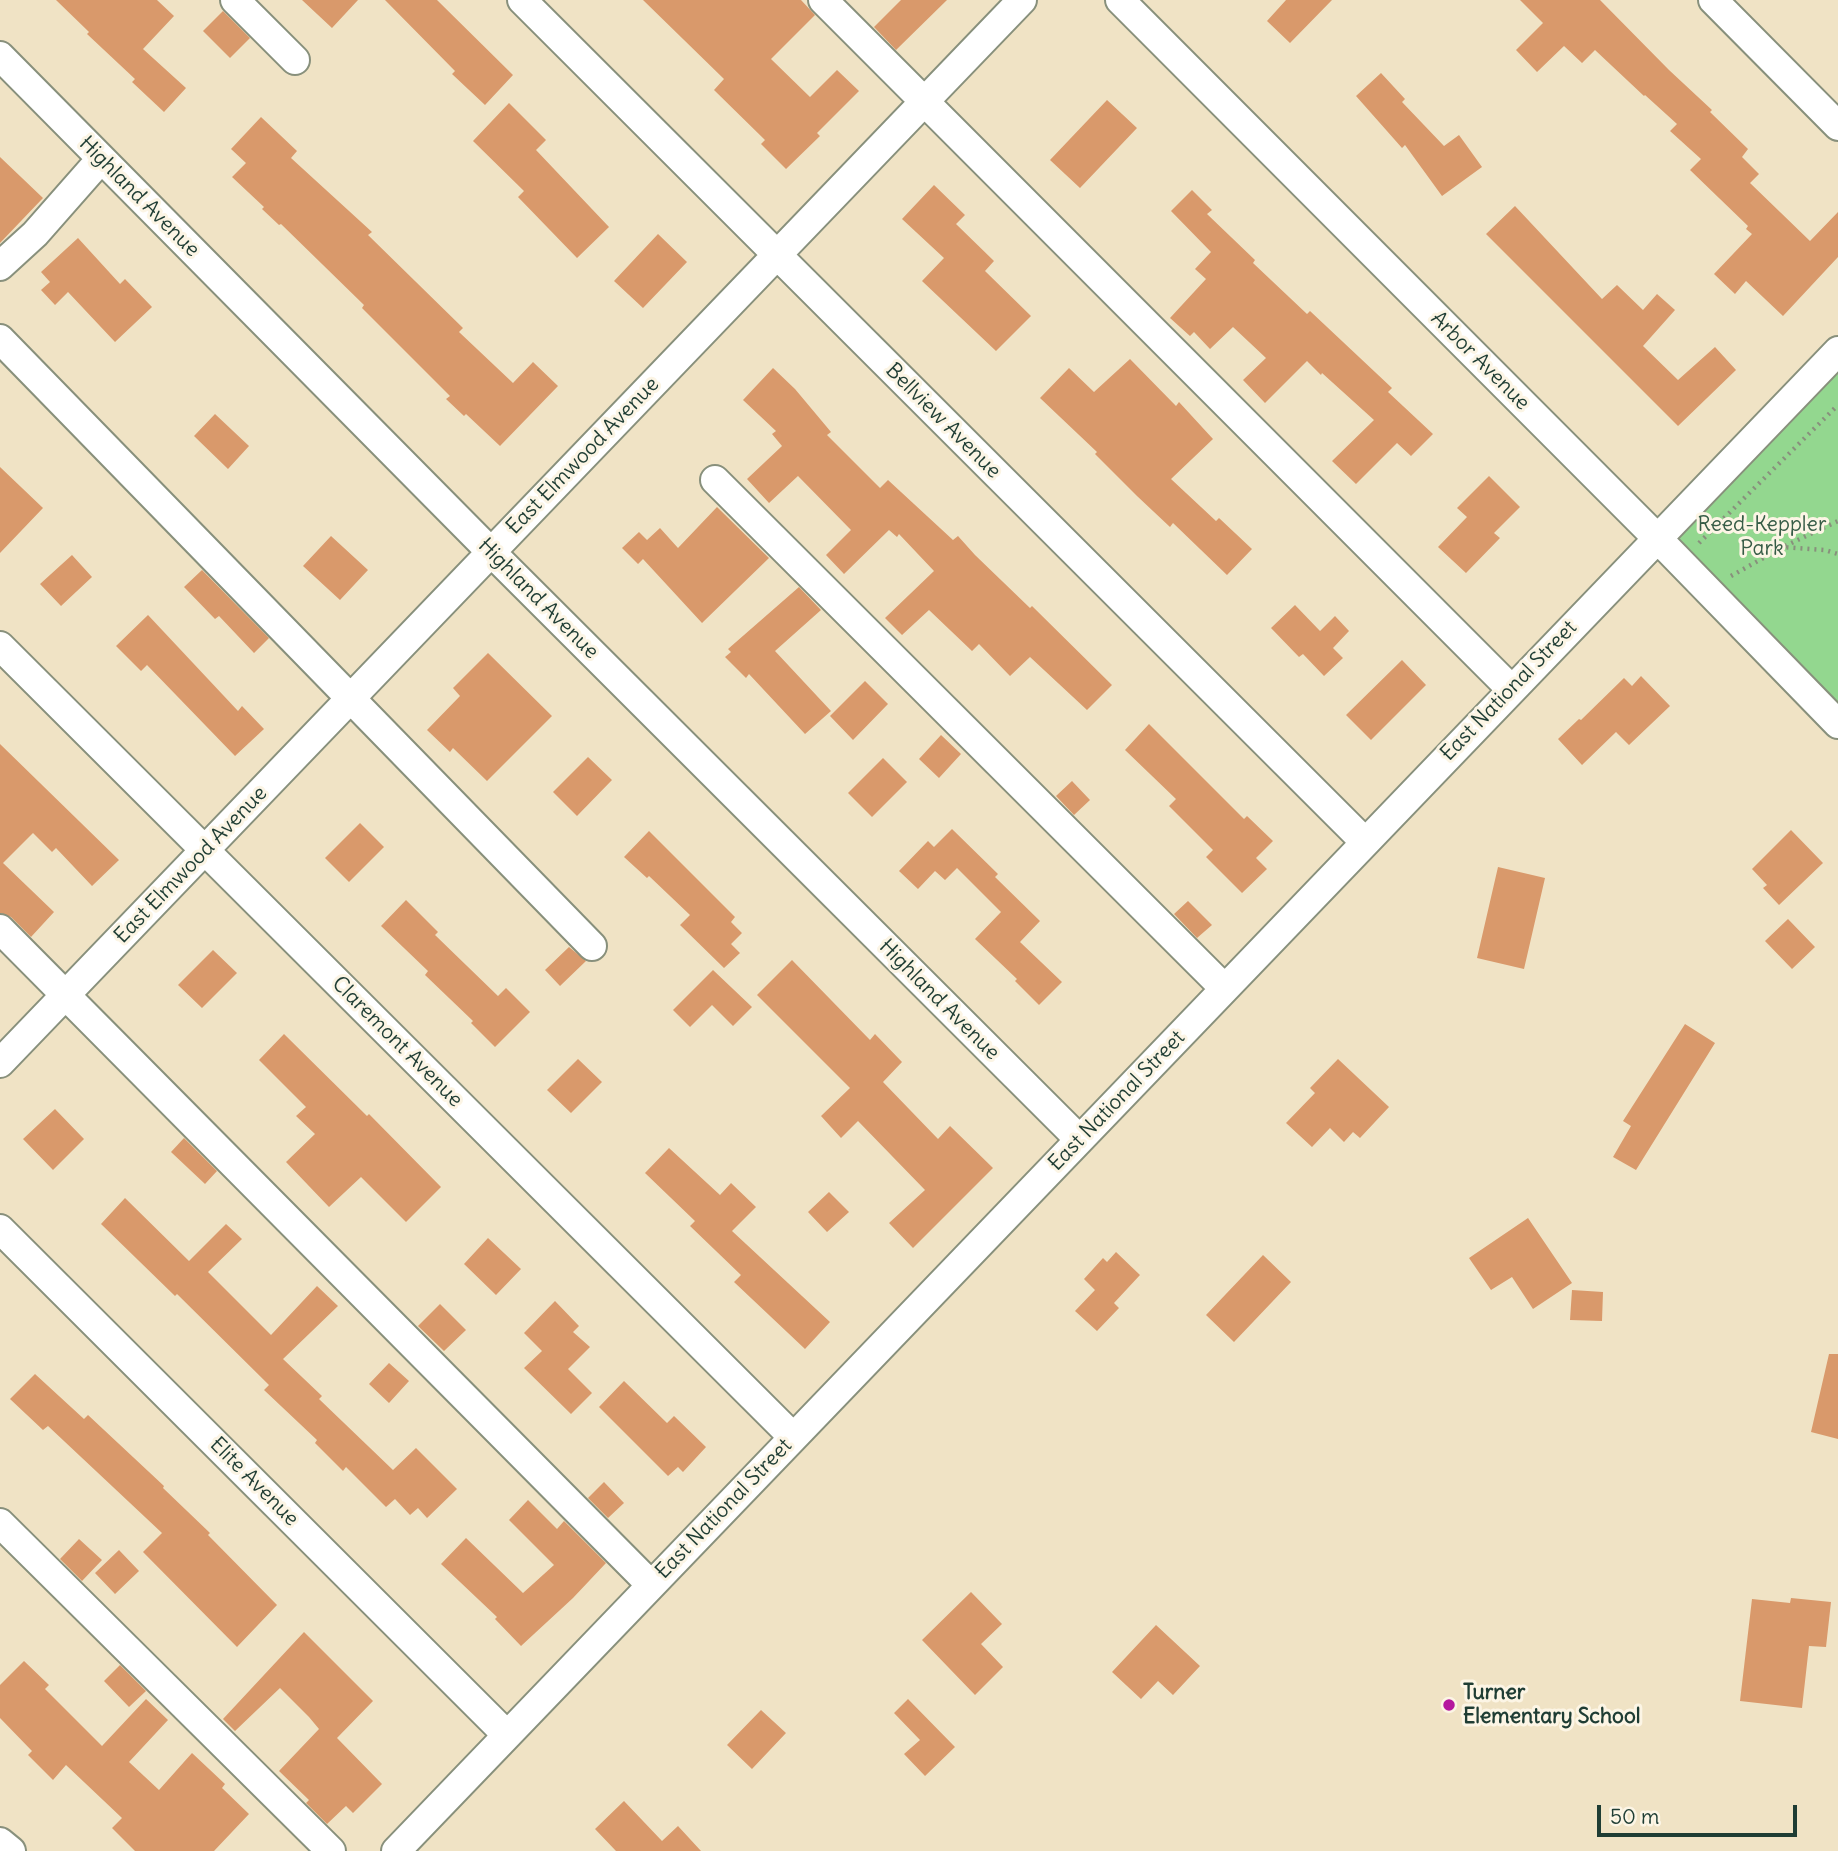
<!DOCTYPE html>
<html>
<head>
<meta charset="utf-8">
<style>
  body { margin:0 }
  #map { position:relative; width:1838px; height:1851px; overflow:hidden; background:#f0e3c5; font-family:Delius,sans-serif }
  canvas { display:block }
  .scale { position:absolute; left:1597px; top:1805px; width:200px; height:32px; box-sizing:border-box; border:4px solid #1f3d34; border-top:0; padding-left:9px; font-size:21px; line-height:24px; white-space:nowrap; color:#1f3d34; -webkit-text-stroke:5px #fcf5e5; paint-order:stroke }
</style>
</head>
<body>
<div id="map">
<canvas width="1838" height="1851"></canvas>
<div class="scale">50 m</div>
</div>
<script>
const ctx = document.querySelector('canvas').getContext('2d');
ctx.lineJoin = 'round';
function fill(path, color) {
  ctx.fillStyle = color;
  ctx.fill(path, 'evenodd');
}
function toPath(rows) {
  const path = new Path2D();
  for (const r of rows) {
    path.moveTo(r[0], r[1]);
    for (let i = 2; i < r.length; i += 2) path.lineTo(r[i], r[i + 1]);
  }
  return path;
}
function trace(path, color, width, dash) {
  ctx.strokeStyle = color;
  ctx.lineWidth = width;
  ctx.lineCap = dash ? 'butt' : 'round';
  ctx.setLineDash(dash || []);
  ctx.stroke(path);
}
function drawText(font, color, halo, rows, align = 'center') {
  ctx.font = font + ' Delius,sans-serif';
  ctx.lineWidth = 6;
  ctx.setLineDash([]);
  ctx.textBaseline = 'middle';
  ctx.strokeStyle = halo;
  ctx.fillStyle = color;
  for (const [text, x, y, turn = 0] of rows) {
    ctx.save();
    ctx.translate(x, y);
    ctx.rotate((+turn || 0) * Math.PI / 180);
    ctx.textAlign = isNaN(turn) ? turn : align;
    if (halo) ctx.strokeText(text, 0, 0);
    ctx.fillText(text, 0, 0);
    ctx.restore();
  }
}
const green = toPath([
  [1838,350,1838,719,1657,538]
]);
const building = toPath([
  [56,0,157,0,174,16,143,49,186,88,164,112,132,82,135,79,87,34,89,32],
  [302,0,358,0,332,28],
  [385,0,437,0,513,75,485,105,452,74,455,71],
  [643,0,801,0,815,15,771,59,810,97,837,70,859,91,817,133,820,136,786,169,761,144,765,140,714,90,724,79],
  [901,0,947,0,896,50,874,27],
  [1286,0,1332,0,1290,43,1267,21],
  [1520,0,1600,0,1669,70,1712,110,1710,112,1748,149,1742,157,1759,174,1750,183,1810,241,1838,212,1838,257,1783,316,1746,281,1735,294,1714,274,1752,234,1746,229,1748,226,1690,170,1701,159,1670,131,1677,124,1645,95,1644,96,1595,50,1582,63,1564,46,1537,72,1516,50,1543,23],
  [223,11,250,38,230,58,203,31],
  [1381,73,1405,99,1402,102,1444,146,1459,135,1482,167,1442,196,1405,145,1402,148,1356,96],
  [1107,100,1137,128,1080,188,1050,160],
  [509,103,546,140,536,150,609,227,577,258,518,197,524,191,473,141],
  [261,117,297,151,291,158,372,232,368,235,463,328,459,332,513,383,533,362,558,386,500,446,466,414,464,416,446,399,450,396,362,308,364,305,281,224,279,225,262,209,264,207,232,177,246,163,231,149],
  [0,157,43,198,0,243],
  [934,185,965,215,956,224,994,261,985,271,1031,316,996,351,922,281,944,258,902,219],
  [1192,190,1212,210,1207,214,1255,260,1253,263,1307,314,1310,311,1392,388,1388,392,1433,434,1411,456,1397,443,1356,484,1332,461,1374,420,1322,373,1321,375,1307,361,1265,403,1243,380,1266,358,1233,327,1210,349,1194,332,1190,336,1170,318,1206,279,1195,269,1211,252,1171,211],
  [1515,206,1602,299,1617,285,1643,310,1657,294,1675,310,1643,346,1678,380,1715,347,1736,370,1678,426,1486,234],
  [658,234,687,262,643,308,614,281],
  [78,238,120,284,125,279,152,307,115,342,68,292,55,305,41,290,50,282,41,272],
  [1130,359,1176,406,1179,402,1213,439,1171,479,1216,521,1219,518,1252,549,1227,575,1173,523,1170,527,1137,496,1095,454,1097,452,1040,398,1069,368,1094,392],
  [773,368,795,389,831,432,827,435,880,488,888,480,953,540,958,536,975,555,1030,608,1032,606,1112,685,1087,710,1030,657,1010,676,979,644,972,651,929,610,902,635,885,618,934,571,899,534,897,537,889,530,844,574,826,555,851,530,798,476,769,503,747,479,782,446,772,434,776,431,743,400],
  [215,414,249,446,228,469,194,436],
  [0,467,43,508,0,553],
  [1489,476,1520,507,1494,533,1500,538,1466,573,1438,547,1467,517,1457,508],
  [717,507,769,558,702,623,643,559,638,564,622,548,639,532,647,540,660,528,678,548],
  [331,536,368,570,340,600,303,566],
  [72,555,92,577,61,606,40,584],
  [202,570,269,638,254,653,219,616,215,619,184,587],
  [799,587,821,610,775,651,831,711,805,734,749,674,746,678,725,657,731,652,728,649],
  [1295,605,1320,631,1335,616,1349,631,1333,648,1343,658,1324,676,1303,654,1299,657,1271,628],
  [148,615,238,711,242,706,264,729,235,756,147,665,141,671,116,646],
  [488,653,552,716,487,781,453,748,450,752,427,730,460,696,453,688],
  [1402,660,1426,685,1371,740,1346,715],
  [1641,676,1670,706,1629,745,1616,732,1582,765,1558,739,1579,719,1581,720,1624,678,1632,686],
  [865,681,888,704,853,740,830,716],
  [1149,724,1244,819,1247,816,1273,841,1256,858,1267,869,1242,893,1206,857,1213,850,1169,806,1176,799,1125,750],
  [941,735,961,754,939,778,919,759],
  [0,744,119,860,92,886,56,848,52,852,33,833,3,863,54,912,31,937,11,917,0,913],
  [588,757,612,780,577,816,553,792],
  [883,758,907,782,872,817,848,793],
  [1072,781,1090,800,1074,815,1056,796],
  [360,823,384,847,349,882,325,858],
  [952,829,998,874,995,877,1040,921,1020,942,1062,982,1039,1005,1015,981,1017,979,975,939,1001,912,957,868,945,880,935,871,918,889,899,871,928,841,934,847],
  [1791,830,1823,863,1779,905,1763,888,1767,885,1752,869],
  [649,831,735,917,731,922,742,933,731,944,740,953,724,968,680,925,690,915,649,876,647,878,624,857],
  [1498,867,1545,878,1524,969,1477,958],
  [406,900,438,932,435,935,498,996,506,988,530,1012,495,1047,471,1023,473,1021,425,975,428,971,381,926],
  [1188,901,1212,925,1197,938,1174,914],
  [1788,919,1815,947,1792,969,1765,941],
  [569,947,586,961,560,986,545,970],
  [213,950,237,973,202,1008,178,985],
  [792,960,870,1040,875,1034,902,1062,883,1082,938,1139,950,1126,993,1168,913,1248,889,1223,925,1190,858,1121,841,1138,821,1116,850,1088,757,995],
  [713,970,752,1007,733,1026,712,1005,690,1027,673,1010],
  [1685,1024,1715,1043,1636,1170,1613,1157,1631,1126,1623,1121],
  [284,1034,367,1116,369,1114,441,1187,406,1222,361,1177,329,1207,286,1162,315,1134,296,1116,306,1107,259,1060],
  [578,1059,602,1082,571,1113,547,1090],
  [1338,1059,1389,1107,1360,1138,1353,1132,1344,1142,1330,1128,1312,1147,1286,1123,1315,1093,1310,1088],
  [55,1109,84,1139,53,1170,23,1139],
  [184,1138,217,1171,205,1184,171,1152],
  [669,1148,720,1195,731,1183,756,1207,732,1231,830,1322,805,1349,734,1282,741,1275,690,1226,695,1221,645,1173],
  [829,1192,849,1212,827,1232,808,1212],
  [125,1198,189,1261,226,1224,242,1239,208,1272,271,1335,317,1286,338,1306,283,1359,322,1396,319,1399,393,1470,416,1448,457,1489,427,1518,418,1508,410,1515,395,1499,386,1507,346,1467,343,1471,315,1443,317,1440,264,1390,269,1385,177,1294,175,1296,101,1224],
  [1528,1218,1572,1283,1533,1309,1512,1277,1491,1290,1469,1258],
  [488,1238,521,1269,496,1295,464,1264],
  [1116,1252,1140,1275,1114,1303,1119,1308,1097,1331,1075,1311,1095,1290,1084,1279,1103,1258,1107,1262],
  [1263,1255,1291,1282,1234,1342,1206,1315],
  [1572,1290,1603,1292,1602,1321,1570,1320],
  [555,1301,579,1326,573,1332,590,1347,568,1369,592,1393,571,1414,524,1368,542,1351,524,1333],
  [440,1304,466,1330,444,1351,418,1326],
  [1829,1354,1838,1354,1838,1439,1811,1432],
  [389,1363,409,1381,389,1403,369,1384],
  [35,1374,84,1419,88,1415,164,1486,163,1488,210,1533,208,1535,277,1605,237,1647,143,1552,162,1533,48,1426,43,1430,10,1399],
  [624,1381,667,1423,674,1416,706,1447,683,1472,678,1467,668,1476,599,1407],
  [604,1482,624,1503,608,1518,588,1498],
  [528,1500,557,1529,564,1521,606,1563,573,1598,521,1646,495,1619,497,1617,441,1564,466,1538,523,1593,554,1565,509,1520],
  [79,1539,102,1560,82,1581,60,1559],
  [119,1550,139,1571,115,1594,95,1573],
  [971,1592,1002,1624,981,1644,1003,1667,975,1695,922,1640],
  [1791,1598,1831,1602,1826,1647,1809,1646,1802,1708,1740,1701,1752,1599,1790,1603],
  [1156,1625,1200,1666,1173,1695,1158,1681,1141,1699,1112,1672],
  [304,1632,373,1701,337,1738,382,1784,353,1813,346,1806,327,1824,306,1803,309,1800,279,1771,319,1729,309,1717,280,1688,235,1731,223,1719],
  [24,1661,49,1685,45,1689,102,1746,146,1699,168,1720,129,1762,159,1790,192,1753,225,1784,222,1788,249,1814,214,1851,135,1851,112,1828,122,1818,66,1765,53,1780,28,1755,32,1751,0,1718,0,1685],
  [120,1665,146,1691,129,1707,104,1681],
  [908,1699,955,1747,925,1776,904,1754,920,1740,894,1713],
  [761,1710,786,1733,752,1769,727,1745],
  [624,1801,662,1841,678,1826,701,1851,616,1851,595,1829]
]);
const path = toPath([
  [1699,543,1838,405],
  [1785,546,1838,521],
  [1731,576,1783,547,1825,550,1838,554]
]);
const minor = toPath([
  [235,0,295,60],
  [522,0,1365,842],
  [823,0,1511,689],
  [1120,0,1657,538,1838,724],
  [1713,0,1838,126],
  [0,56,491,552,1079,1139],
  [0,266,35,234,101,159],
  [0,339,592,946],
  [715,480,1224,988],
  [0,646,793,1437],
  [0,929,651,1585],
  [0,1063,1022,0],
  [0,1229,507,1735],
  [0,1523,331,1851],
  [0,1842,11,1851],
  [396,1851,1838,351]
]);
const markers = [
  [1449,1705,7,"#b5179e"]
];
const streetNames = [
  ["Highland Avenue",139,197,45],
  ["Arbor Avenue",1480,361,45],
  ["Bellview Avenue",943,421,45],
  ["East Elmwood Avenue",583,456,-46],
  ["Highland Avenue",538,599,45],
  ["East National Street",1509,691,-46],
  ["East Elmwood Avenue",191,865,-46],
  ["Highland Avenue",939,1000,45],
  ["Claremont Avenue",397,1042,45],
  ["East National Street",1117,1101,-46],
  ["Elite Avenue",254,1482,45],
  ["East National Street",724,1509,-46]
];
const parkNames = [
  ["Reed-Keppler",1762,525],
  ["Park",1762,549]
];
const poiNames = [
  ["Turner",1463,1693],
  ["Elementary School",1463,1717]
];
fill(green, '#93d78f');
fill(building, '#d9996b');
trace(minor, '#88907c', 32);
trace(path, '#88907c', 4.5, [2, 5]);
trace(minor, '#fff', 28);
for (const [x, y, r, color] of markers) {
  const dot = new Path2D();
  dot.arc(x, y, r, 0, 2 * Math.PI);
  ctx.fillStyle = color;
  ctx.fill(dot);
  trace(dot, '#fcf5e5', 2.5);
}
drawText('21px', '#1f3d34', '#fcf5e5', streetNames);
drawText('21px', '#365c46', '#fcf5e5', parkNames);
drawText('bold 21px', '#1f3d34', '#fcf5e5', poiNames, 'left');
</script>
</body>
</html>
